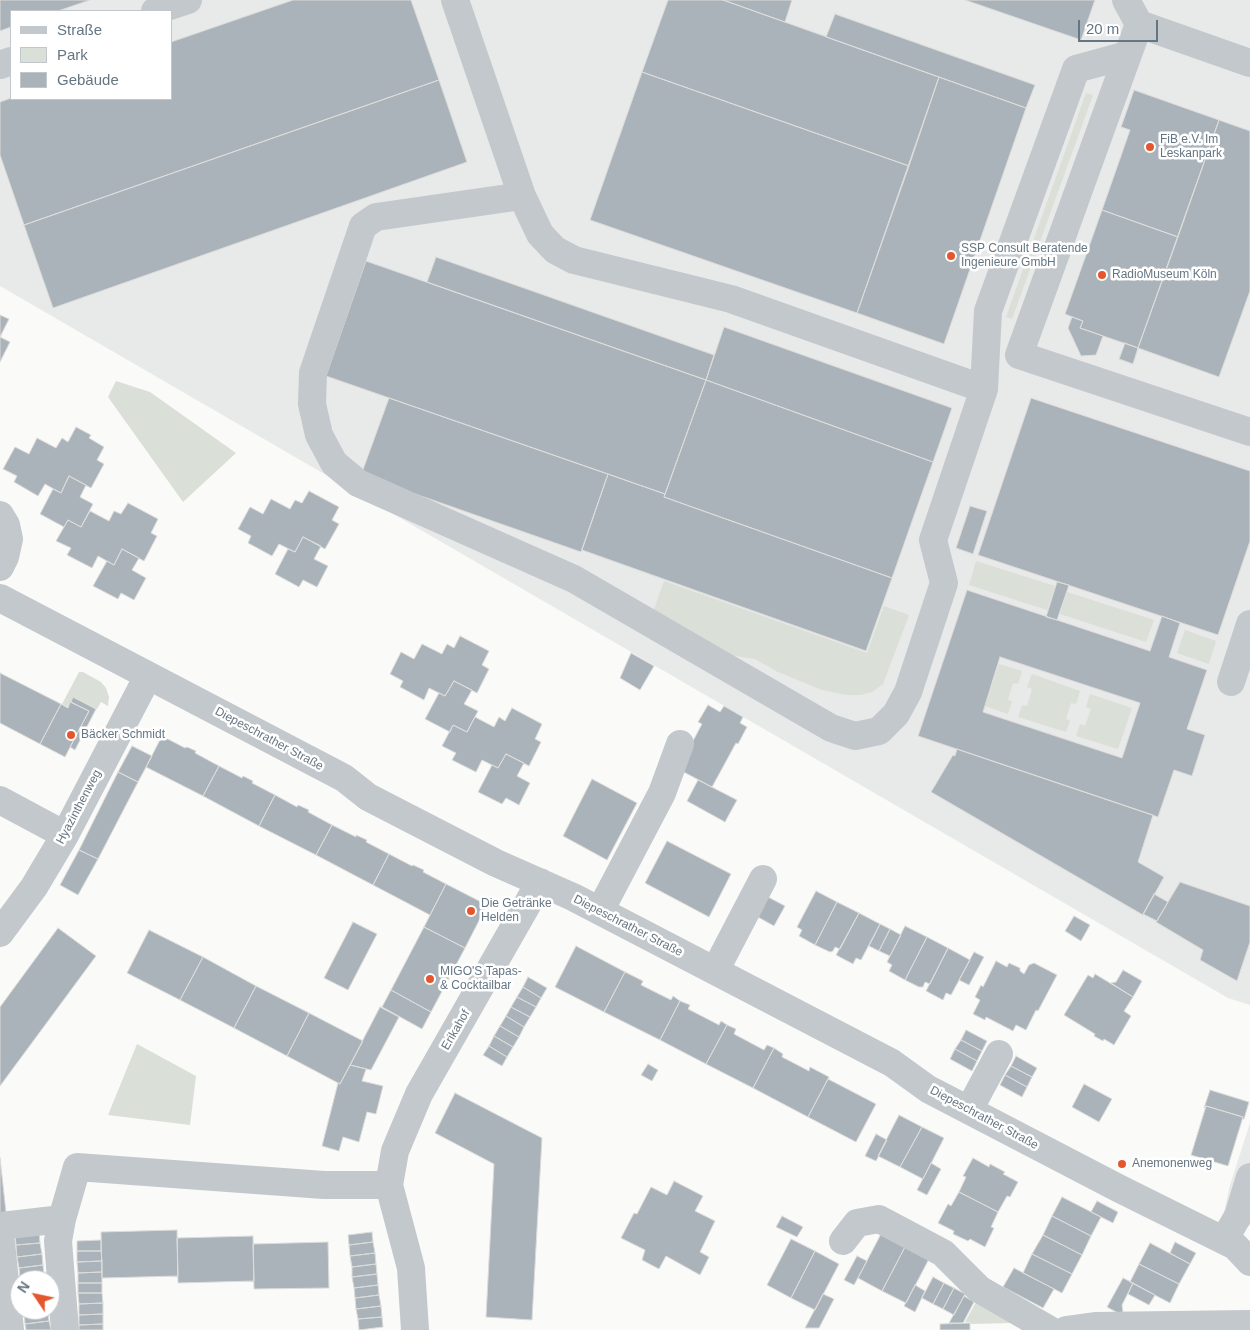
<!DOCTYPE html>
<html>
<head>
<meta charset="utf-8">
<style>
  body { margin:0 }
  #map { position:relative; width:1250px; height:1330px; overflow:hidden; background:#fafaf8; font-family:Arial,sans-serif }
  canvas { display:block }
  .legend { position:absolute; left:10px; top:10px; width:162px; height:90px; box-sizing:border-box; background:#fff; border:1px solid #c1c8cd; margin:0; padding:6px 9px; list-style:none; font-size:15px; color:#657683 }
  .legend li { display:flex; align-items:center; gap:10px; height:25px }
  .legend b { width:25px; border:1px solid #c1c8cd }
  .north { position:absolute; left:10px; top:1270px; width:50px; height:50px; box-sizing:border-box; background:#fff; border:1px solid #c1c8cd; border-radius:50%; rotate:304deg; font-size:14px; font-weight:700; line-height:20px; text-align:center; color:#657683 }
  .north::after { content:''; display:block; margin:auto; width:18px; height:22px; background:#e4572e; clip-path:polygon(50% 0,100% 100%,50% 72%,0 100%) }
  .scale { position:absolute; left:1078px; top:20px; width:80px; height:22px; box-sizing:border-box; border:2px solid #657683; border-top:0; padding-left:6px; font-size:15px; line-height:18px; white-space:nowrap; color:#657683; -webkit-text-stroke:4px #fff; paint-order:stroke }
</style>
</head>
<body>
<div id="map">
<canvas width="1250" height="1330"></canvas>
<ul class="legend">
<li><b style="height:6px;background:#c3c8cc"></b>Straße</li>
<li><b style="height:14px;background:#dadfd7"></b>Park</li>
<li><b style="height:14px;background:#aab3b9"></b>Gebäude</li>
</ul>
<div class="north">N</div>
<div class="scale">20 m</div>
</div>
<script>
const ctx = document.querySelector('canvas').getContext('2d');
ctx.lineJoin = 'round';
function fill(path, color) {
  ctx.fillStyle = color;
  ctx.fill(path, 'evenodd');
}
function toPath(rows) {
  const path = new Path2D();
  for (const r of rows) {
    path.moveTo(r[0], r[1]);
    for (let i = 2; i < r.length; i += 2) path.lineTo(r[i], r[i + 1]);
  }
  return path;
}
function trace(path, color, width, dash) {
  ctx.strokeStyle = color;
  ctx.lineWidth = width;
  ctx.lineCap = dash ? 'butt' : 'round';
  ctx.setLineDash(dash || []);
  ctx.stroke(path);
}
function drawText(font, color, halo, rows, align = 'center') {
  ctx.font = font + ' Arial,sans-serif';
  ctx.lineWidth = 5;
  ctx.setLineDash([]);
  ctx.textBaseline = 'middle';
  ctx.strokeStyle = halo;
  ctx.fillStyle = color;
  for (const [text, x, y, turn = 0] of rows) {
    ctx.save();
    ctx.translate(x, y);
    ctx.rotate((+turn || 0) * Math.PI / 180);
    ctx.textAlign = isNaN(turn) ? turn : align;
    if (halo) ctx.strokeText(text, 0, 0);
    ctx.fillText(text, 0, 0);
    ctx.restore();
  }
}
const built = toPath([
  [0,0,1250,0,1250,1005,1228,998,0,286],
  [11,11,171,11,171,99,11,99],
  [1250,1123,1250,1226,1224,1212,1230,1185]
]);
const green = toPath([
  [1086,93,1093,95,1012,319,1006,317],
  [116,381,150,392,236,453,183,502,108,397],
  [976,561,1055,586,1047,610,969,585],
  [664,581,867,653,884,606,909,615,883,684,872,692,860,695,847,695,822,690,778,672,755,659,724,654,653,612],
  [1067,592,1154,620,1146,642,1060,614],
  [1185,630,1216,641,1209,664,1177,653],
  [999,664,1022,671,1018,684,1013,683,1008,700,1012,701,1008,714,985,706],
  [79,672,83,672,101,682,106,688,109,697,108,706,101,702,97,709,74,697,68,707,62,704],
  [1032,674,1080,691,1076,704,1071,703,1066,719,1070,721,1066,732,1018,717,1022,705,1027,706,1032,689,1027,687],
  [1090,694,1132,708,1118,749,1076,736,1080,724,1085,726,1091,709,1086,707],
  [137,1044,196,1076,190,1125,108,1115],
  [976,1302,1011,1323,971,1324,970,1322,965,1322]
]);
const building = toPath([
  [0,0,90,0,58,11,11,11,11,27,0,31,0,0],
  [293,0,411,0,439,80,24,225,0,155,0,102,11,98,171,99,171,42,293,0],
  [668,0,723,0,939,77,909,166,642,72,668,0],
  [723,0,792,0,785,22,723,0],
  [965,0,1095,0,1081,40,965,0],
  [835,14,1035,85,1026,108,826,37,835,14],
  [642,72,909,166,857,313,590,220,642,72],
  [939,77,1026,108,944,344,857,313,939,77],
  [439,80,467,162,53,308,24,225,439,80],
  [1134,90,1219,120,1178,237,1102,210,1130,130,1121,127,1134,90],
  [1219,120,1250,131,1250,291,1219,377,1138,348,1219,120],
  [1102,210,1178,237,1138,348,1080,328,1083,321,1065,314,1102,210],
  [436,257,714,355,706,380,427,282,436,257],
  [366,261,706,380,665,494,326,376,366,261],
  [0,315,9,319,0,337,0,315],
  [1072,317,1083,321,1080,328,1103,336,1096,355,1081,356,1068,328,1072,317],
  [724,327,952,408,933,462,706,380,724,327],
  [0,337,10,342,0,362,0,337],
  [1125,343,1138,348,1133,364,1119,359,1125,343],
  [706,380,933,462,892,578,664,497,706,380],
  [389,398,608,474,581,552,361,475,389,398],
  [1031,398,1250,471,1250,541,1218,635,978,555,1031,398],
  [76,427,91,435,89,438,104,447,97,460,104,464,91,488,69,476,61,493,45,484,38,496,14,482,17,476,3,469,15,447,29,454,37,438,56,448,62,438,68,442,76,427],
  [608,474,665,494,664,497,892,578,866,651,582,550,608,474],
  [69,476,86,485,80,497,93,504,81,527,68,520,64,527,40,514,53,489,61,493,69,476],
  [309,491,339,507,332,520,339,524,325,549,303,537,295,552,279,544,272,556,248,543,251,536,238,529,250,507,263,514,271,499,290,509,295,500,302,503,309,491],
  [128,503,158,519,151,533,157,536,144,561,122,549,114,565,98,556,92,568,67,555,71,548,56,541,68,520,81,527,90,511,109,521,114,511,121,514,128,503],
  [970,506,987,511,973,554,956,548,970,506],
  [303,537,321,546,314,559,328,566,317,587,303,580,299,587,275,574,288,549,295,552,303,537],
  [122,549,139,558,132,570,146,578,134,600,121,593,118,599,93,586,107,561,114,565,122,549],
  [1057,582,1069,585,1057,620,1046,617,1057,582],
  [967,590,1150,651,1162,616,1180,623,1169,657,1207,670,1187,729,1205,735,1192,776,1174,770,1158,817,918,736,967,590],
  [1000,657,1140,703,1122,758,983,712,1000,657],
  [460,636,489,651,482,665,489,669,477,693,454,681,445,696,429,688,424,700,400,687,403,681,390,674,401,652,414,659,422,644,442,654,447,644,454,648,460,636],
  [631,653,654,666,640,690,620,678,631,653],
  [0,673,61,704,40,744,0,723,0,673],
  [454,681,472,690,464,704,478,711,467,732,453,725,450,732,425,719,439,693,445,696,454,681],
  [73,697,96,709,75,750,70,747,89,711,71,702,73,697],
  [70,702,89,711,65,757,40,744,61,704,68,708,70,702],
  [708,705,720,712,724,706,743,717,740,723,747,727,738,744,736,743,712,787,678,769,702,724,698,722,708,705],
  [512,708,542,724,535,739,541,742,529,766,506,754,498,768,482,760,476,772,452,760,456,753,442,746,453,725,467,732,475,717,494,727,499,717,505,721,512,708],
  [162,736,185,748,187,747,196,751,195,753,219,766,203,796,146,767,162,736],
  [132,746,152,756,138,782,118,772,132,746],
  [957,749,1153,815,1138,862,1164,877,1143,915,931,792,953,755,955,756,957,749],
  [506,754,524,763,517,776,530,783,519,805,506,798,502,804,478,792,492,765,498,768,506,754],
  [219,766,242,778,243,776,253,781,252,783,275,795,259,826,203,796,219,766],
  [118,772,138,782,98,859,79,850,118,772],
  [592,779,637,803,607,860,563,836,592,779],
  [698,780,737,800,725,822,687,801,698,780],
  [275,795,297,807,298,805,309,810,308,812,332,825,316,855,259,826,275,795],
  [332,825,356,837,356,835,367,840,366,842,389,854,373,885,316,855,332,825],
  [667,841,731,874,709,917,645,883,667,841],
  [79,850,98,859,78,895,60,885,79,850],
  [389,854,412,866,413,865,424,870,423,872,446,884,430,915,373,885,389,854],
  [1180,882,1250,906,1250,942,1237,981,1200,960,1203,950,1156,922,1180,882],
  [446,884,487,905,465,948,424,927,446,884],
  [816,891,837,902,815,945,799,936,802,930,797,927,816,891],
  [1154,894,1168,902,1157,921,1143,914,1154,894],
  [768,897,785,906,774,926,758,917,768,897],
  [837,902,859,913,840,949,835,947,833,951,830,952,815,945,837,902],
  [859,913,880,924,861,960,856,958,853,964,836,955,859,913],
  [1074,916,1090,925,1081,941,1065,931,1074,916],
  [353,922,377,934,348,990,324,978,353,922],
  [880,924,890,929,879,951,869,946,880,924],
  [905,926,927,937,905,980,889,971,892,965,887,962,905,926],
  [424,927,465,948,431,1012,391,990,424,927],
  [58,928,96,956,0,1086,0,1007,58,928],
  [890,929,901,935,890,956,879,951,890,929],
  [149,930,203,957,180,1000,127,973,149,930],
  [927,937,948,948,930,984,925,982,923,987,919,987,905,980,927,937],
  [576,946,625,972,604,1012,555,987,576,946],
  [948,948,970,960,951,995,946,993,943,1000,926,991,948,948],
  [974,952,984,957,969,985,959,980,974,952],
  [203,957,256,986,234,1028,180,1000,203,957],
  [996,961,1007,967,1009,963,1020,968,1020,971,1024,974,1029,965,1034,963,1057,975,1038,1011,1036,1010,1026,1030,1016,1025,1013,1031,986,1017,985,1020,973,1014,980,1000,975,997,981,985,983,987,996,961],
  [1123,970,1142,981,1133,997,1111,983,1116,982,1123,970],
  [625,972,643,981,641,985,671,1000,673,996,680,1001,660,1040,604,1012,625,972],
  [1095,974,1133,997,1124,1011,1131,1016,1114,1045,1104,1039,1103,1041,1094,1036,1095,1034,1064,1015,1088,975,1093,978,1095,974],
  [528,977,547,988,541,998,523,987,528,977],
  [256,986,309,1013,287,1056,234,1028,256,986],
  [523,987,541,998,536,1007,517,997,523,987],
  [391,990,431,1012,422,1029,382,1007,391,990],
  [517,997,536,1007,530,1017,511,1007,517,997],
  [680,1001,690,1005,688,1009,719,1025,721,1021,727,1025,706,1064,660,1040,680,1001],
  [380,1007,399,1017,371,1070,350,1065,380,1007],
  [511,1007,530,1017,524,1027,506,1016,511,1007],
  [309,1013,363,1041,340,1084,287,1056,309,1013],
  [506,1016,524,1027,519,1037,500,1026,506,1016],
  [727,1025,736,1029,734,1034,764,1050,767,1045,774,1048,753,1088,706,1064,727,1025],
  [500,1026,519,1037,513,1047,494,1036,500,1026],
  [966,1030,987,1041,982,1051,961,1040,966,1030],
  [494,1036,513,1047,507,1057,489,1046,494,1036],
  [961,1040,982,1051,977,1061,955,1049,961,1040],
  [489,1046,507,1057,502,1066,483,1055,489,1046],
  [774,1048,783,1054,782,1057,809,1071,810,1067,829,1077,808,1117,753,1088,774,1048],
  [955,1049,977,1061,972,1071,950,1059,955,1049],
  [1016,1056,1037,1068,1032,1077,1011,1066,1016,1056],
  [648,1064,658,1070,652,1081,641,1075,648,1064],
  [350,1065,366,1069,362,1081,383,1086,376,1114,367,1112,359,1142,343,1137,339,1151,322,1146,338,1083,340,1084,350,1065],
  [1011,1066,1032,1077,1027,1087,1005,1075,1011,1066],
  [1005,1075,1027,1087,1022,1097,1000,1085,1005,1075],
  [828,1079,876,1104,856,1142,808,1117,828,1079],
  [1084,1084,1112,1099,1099,1122,1072,1107,1084,1084],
  [1210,1090,1249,1102,1244,1119,1242,1119,1243,1117,1206,1106,1204,1108,1210,1090],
  [455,1093,542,1138,532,1320,486,1317,494,1164,435,1133,455,1093],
  [1206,1106,1243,1117,1228,1166,1191,1155,1206,1106],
  [899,1115,922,1127,900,1167,878,1156,899,1115],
  [922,1127,944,1138,923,1179,900,1167,922,1127],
  [876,1134,887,1140,876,1161,865,1156,876,1134],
  [0,1158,7,1221,0,1222,0,1158],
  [973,1158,989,1167,990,1164,1005,1172,1003,1174,1018,1182,1010,1197,1007,1196,998,1212,959,1192,966,1177,963,1176,973,1158],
  [931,1163,941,1169,927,1195,917,1190,931,1163],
  [674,1181,703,1196,695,1211,715,1221,700,1252,709,1257,700,1275,666,1256,659,1269,642,1260,645,1250,621,1238,634,1213,637,1214,651,1187,667,1195,674,1181],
  [959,1192,998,1212,991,1227,994,1228,985,1247,970,1239,968,1241,953,1234,954,1231,938,1223,948,1204,951,1206,959,1192],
  [1062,1197,1101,1217,1091,1236,1052,1216,1062,1197],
  [1097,1201,1118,1212,1113,1223,1091,1212,1097,1201],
  [782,1216,803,1227,797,1237,776,1227,782,1216],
  [1052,1216,1091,1236,1082,1255,1043,1235,1052,1216],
  [177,1230,178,1276,102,1278,101,1232,177,1230],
  [39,1231,40,1243,16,1245,15,1234,39,1231],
  [372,1232,373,1242,349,1245,348,1235,372,1232],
  [882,1232,906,1245,882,1291,858,1278,882,1232],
  [1043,1235,1082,1255,1072,1274,1032,1254,1043,1235],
  [253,1236,254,1281,178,1283,177,1238,253,1236],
  [791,1239,815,1251,791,1298,767,1285,791,1239],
  [101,1240,101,1251,77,1251,77,1241,101,1240],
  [328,1242,329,1288,254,1289,253,1244,328,1242],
  [373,1242,375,1253,350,1256,349,1245,373,1242],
  [1175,1242,1196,1253,1190,1264,1170,1253,1175,1242],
  [40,1243,42,1254,17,1257,16,1245,40,1243],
  [1150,1243,1190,1264,1179,1284,1139,1264,1150,1243],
  [906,1245,930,1257,906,1303,882,1291,906,1245],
  [77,1251,101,1251,102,1261,77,1262,77,1251],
  [815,1251,839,1264,815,1310,791,1298,815,1251],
  [375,1253,376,1264,352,1267,350,1256,375,1253],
  [42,1254,43,1265,19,1268,17,1257,42,1254],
  [1032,1254,1072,1274,1062,1293,1023,1273,1032,1254],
  [857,1256,867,1261,854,1285,844,1280,857,1256],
  [102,1261,102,1272,78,1273,77,1262,102,1261],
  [376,1264,377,1274,352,1277,352,1267,376,1264],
  [1139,1264,1179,1284,1170,1303,1130,1282,1139,1264],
  [43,1265,44,1276,20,1279,19,1268,43,1265],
  [1014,1268,1054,1289,1043,1308,1003,1287,1014,1268],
  [102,1272,102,1283,78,1283,78,1273,102,1272],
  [377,1274,378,1285,354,1288,352,1277,377,1274],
  [933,1277,944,1283,933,1304,922,1298,933,1277],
  [1123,1278,1133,1283,1122,1305,1123,1312,1118,1313,1107,1307,1123,1278],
  [78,1283,102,1283,102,1293,78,1293,78,1283],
  [944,1283,954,1288,943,1309,933,1304,944,1283],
  [1133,1283,1155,1295,1149,1305,1128,1294,1133,1283],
  [378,1285,379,1295,355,1298,354,1288,378,1285],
  [915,1285,925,1291,915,1312,904,1306,915,1285],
  [954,1288,965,1294,954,1315,943,1309,954,1288],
  [78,1293,102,1293,103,1303,79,1304,78,1293],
  [823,1294,834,1299,819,1328,805,1328,823,1294],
  [379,1295,381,1306,356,1309,355,1298,379,1295],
  [964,1296,974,1302,963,1323,949,1323,964,1296],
  [103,1303,103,1314,79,1315,79,1304,103,1303],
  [381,1306,382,1317,358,1319,356,1309,381,1306],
  [48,1310,49,1321,25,1324,24,1313,48,1310],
  [103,1314,103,1324,79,1325,79,1315,103,1314],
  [382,1317,383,1327,359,1330,358,1319,382,1317],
  [49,1321,51,1330,26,1330,25,1324,49,1321],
  [970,1323,970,1330,940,1330,940,1324,970,1323],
  [103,1324,103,1330,79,1330,79,1325,103,1324]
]);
const minor = toPath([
  [455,0,522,196,540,234,555,250,574,260,731,299,984,389],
  [1126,0,1139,24],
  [155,11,188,0],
  [1250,63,1139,24,1019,355,1250,432],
  [0,65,11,61],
  [522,196,376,217,363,226,313,373,312,404,319,435,334,463,358,483,574,579,831,728,855,736,879,731,896,714,908,692,944,583,933,540,984,389,988,311,1076,69,1127,55],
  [0,515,6,525,9,539,5,557,0,567],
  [0,598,344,778,368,797,496,863,573,897,892,1063,928,1089,1120,1189,1235,1246,1250,1262],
  [1231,682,1250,624],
  [0,800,65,835],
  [600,911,662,793,680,744],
  [0,933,34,887,65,835,148,676],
  [715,971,763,879],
  [969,1110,999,1054],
  [62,1219,58,1241,65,1330],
  [0,1226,62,1219,77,1167,324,1185,389,1185],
  [0,1233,10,1330],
  [1224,1240,1238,1216,1250,1177],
  [843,1241,857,1223,879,1219,943,1253,979,1289,1050,1330],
  [415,1330,411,1268,389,1185,395,1151,419,1094,540,882],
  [1066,1330,1095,1326,1250,1324]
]);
const markers = [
  [1150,147,5,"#e4572e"],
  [951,256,5,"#e4572e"],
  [1102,275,5,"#e4572e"],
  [71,735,5,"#e4572e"],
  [471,911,5,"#e4572e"],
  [430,979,5,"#e4572e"],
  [1122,1164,5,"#e4572e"]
];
const poiNames = [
  ["FiB e.V. Im",1160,140],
  ["Leskanpark",1160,154],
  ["SSP Consult Beratende",961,249],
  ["Ingenieure GmbH",961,263],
  ["RadioMuseum Köln",1112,275],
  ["Bäcker Schmidt",81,735],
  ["Die Getränke",481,904],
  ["Helden",481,918],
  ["MIGO'S Tapas-",440,972],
  ["& Cocktailbar",440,986],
  ["Anemonenweg",1132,1164]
];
const streetNames = [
  ["Diepeschrather Straße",269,739,28],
  ["Hyazinthenweg",79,807,-62],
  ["Diepeschrather Straße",628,926,27],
  ["Erikahof",456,1030,-60],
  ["Diepeschrather Straße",984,1118,28]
];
fill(built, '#e8e9e9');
fill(green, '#dadfd7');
fill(building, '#aab3b9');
trace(building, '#dcdcda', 1);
trace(minor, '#c3c8cc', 28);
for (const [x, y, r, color] of markers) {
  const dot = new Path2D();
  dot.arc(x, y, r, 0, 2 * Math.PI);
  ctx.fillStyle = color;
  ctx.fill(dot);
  trace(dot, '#fff', 2);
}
drawText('12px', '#657683', '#fff', poiNames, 'left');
drawText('12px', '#657683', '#fff', streetNames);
</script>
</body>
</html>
